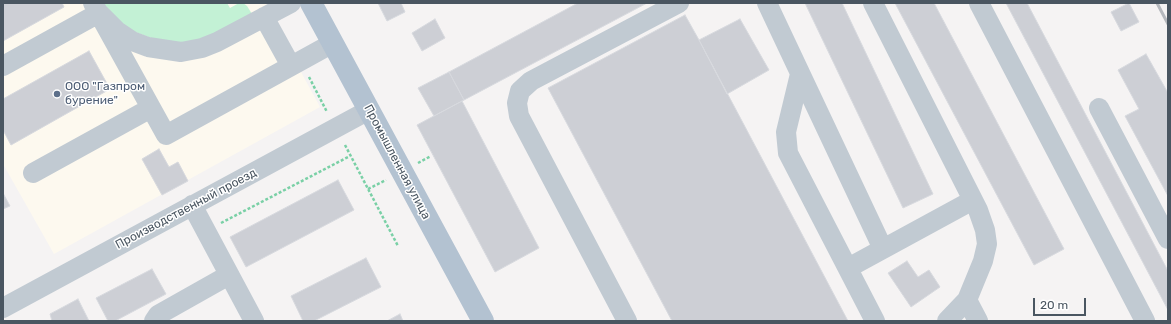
<!DOCTYPE html>
<html>
<head>
<meta charset="utf-8">
<style>
  body { margin:0 }
  #map { position:relative; width:1171px; height:324px; overflow:hidden; background:#f5f3f3; font-family:Rubik,sans-serif }
  canvas { display:block }
  .frame { position:absolute; inset:0; border:4px solid #4a5661; pointer-events:none }
  .scale { position:absolute; left:1033px; top:298px; width:53px; height:18px; box-sizing:border-box; border:2px solid #4a5661; border-top:0; padding-left:5px; font-size:12px; line-height:14px; white-space:nowrap; color:#4a5661; -webkit-text-stroke:3px #fff; paint-order:stroke }
</style>
</head>
<body>
<div id="map">
<canvas width="1171" height="324"></canvas>
<div class="frame"></div>
<div class="scale">20 m</div>
</div>
<script>
const ctx = document.querySelector('canvas').getContext('2d');
ctx.lineJoin = 'round';
function fill(path, color) {
  ctx.fillStyle = color;
  ctx.fill(path, 'evenodd');
}
function toPath(rows) {
  const path = new Path2D();
  for (const r of rows) {
    path.moveTo(r[0], r[1]);
    for (let i = 2; i < r.length; i += 2) path.lineTo(r[i], r[i + 1]);
  }
  return path;
}
function trace(path, color, width, dash) {
  ctx.strokeStyle = color;
  ctx.lineWidth = width;
  ctx.lineCap = dash ? 'butt' : 'round';
  ctx.setLineDash(dash || []);
  ctx.stroke(path);
}
function drawText(font, color, halo, rows, align = 'center') {
  ctx.font = font + ' Rubik,sans-serif';
  ctx.lineWidth = 3;
  ctx.setLineDash([]);
  ctx.textBaseline = 'middle';
  ctx.strokeStyle = halo;
  ctx.fillStyle = color;
  for (const [text, x, y, turn = 0] of rows) {
    ctx.save();
    ctx.translate(x, y);
    ctx.rotate((+turn || 0) * Math.PI / 180);
    ctx.textAlign = isNaN(turn) ? turn : align;
    if (halo) ctx.strokeText(text, 0, 0);
    ctx.fillText(text, 0, 0);
    ctx.restore();
  }
}
const commercial = toPath([
  [3,3,267,3,292,49,301,72,320,107,54,254,3,164]
]);
const green = toPath([
  [103,3,227,3,230,8,239,3,243,3,247,6,252,14,215,37,172,46,117,25]
]);
const building = toPath([
  [3,3,62,3,64,7,3,41,3,3],
  [378,3,401,3,405,12,387,21,378,3],
  [578,3,647,3,464,100,449,72,578,3],
  [805,3,842,3,933,194,903,208,805,3],
  [895,3,934,3,1064,249,1034,265,895,3],
  [1006,3,1027,3,1168,271,1168,310,1006,3],
  [1129,3,1139,22,1121,31,1111,12,1129,3],
  [685,15,699,40,848,321,672,321,548,88,685,15],
  [435,19,445,38,422,51,412,33,435,19],
  [740,19,769,70,727,94,699,40,740,19],
  [89,51,110,89,11,145,3,130,3,99,89,51],
  [1146,54,1168,93,1168,196,1125,116,1139,109,1118,70,1146,54],
  [449,72,464,100,434,116,418,88,449,72],
  [462,101,539,248,495,272,417,125,462,101],
  [159,149,169,167,178,162,188,181,162,195,142,159,159,149],
  [338,180,354,210,246,267,230,237,338,180],
  [3,193,10,206,3,209,3,193],
  [366,258,381,287,314,321,303,321,291,296,366,258],
  [907,261,918,277,929,270,940,287,911,307,888,273,907,261],
  [152,269,166,294,115,321,108,321,96,298,152,269],
  [78,299,89,321,52,321,50,314,78,299],
  [400,314,403,321,387,321,400,314]
]);
const path = toPath([
  [309,77,327,112],
  [345,145,398,246],
  [418,163,431,156],
  [368,189,386,180],
  [221,223,350,156]
]);
const minor = toPath([
  [93,3,166,135,333,43],
  [767,3,883,249],
  [873,3,978,210,985,230,987,244,983,261,967,300,978,321],
  [979,3,1145,321],
  [264,17,291,66],
  [3,66,99,13,117,31,132,41,148,47,181,52,202,48,217,42,291,3],
  [800,74,786,132,788,153,875,321],
  [1099,108,1168,239],
  [33,173,151,108],
  [192,205,254,321],
  [848,268,973,200],
  [3,308,369,110],
  [154,321,158,315,229,275],
  [627,321,519,116,517,103,520,91,531,81,679,3],
  [947,321,967,300]
]);
const major = toPath([
  [311,3,483,321]
]);
const rail = toPath([
  [1157,3,1168,24]
]);
const markers = [
  [57,94,4,"#5c6f8a"]
];
const serviceNames = [
  ["ООО \"Газпром",65,87],
  ["бурение\"",65,101]
];
const streetNames = [
  ["Промышленная улица",397,162,62],
  ["Производственный проезд",186,209,-28]
];
fill(commercial, '#fdf9ef');
fill(green, '#c3f1d5');
fill(building, '#cdcfd5');
trace(building, '#d7d9de', 1);
trace(path, '#7ad0a6', 2.5, [3, 2]);
trace(minor, '#c1cad2', 20);
trace(major, '#b3c2d1', 22);
trace(rail, '#b5b8bd', 3);
for (const [x, y, r, color] of markers) {
  const dot = new Path2D();
  dot.arc(x, y, r, 0, 2 * Math.PI);
  ctx.fillStyle = color;
  ctx.fill(dot);
  trace(dot, '#fff', 1.5);
}
drawText('12px', '#4e5e75', '#fff', serviceNames, 'left');
drawText('12px', '#4a5661', '#fff', streetNames);
</script>
</body>
</html>
